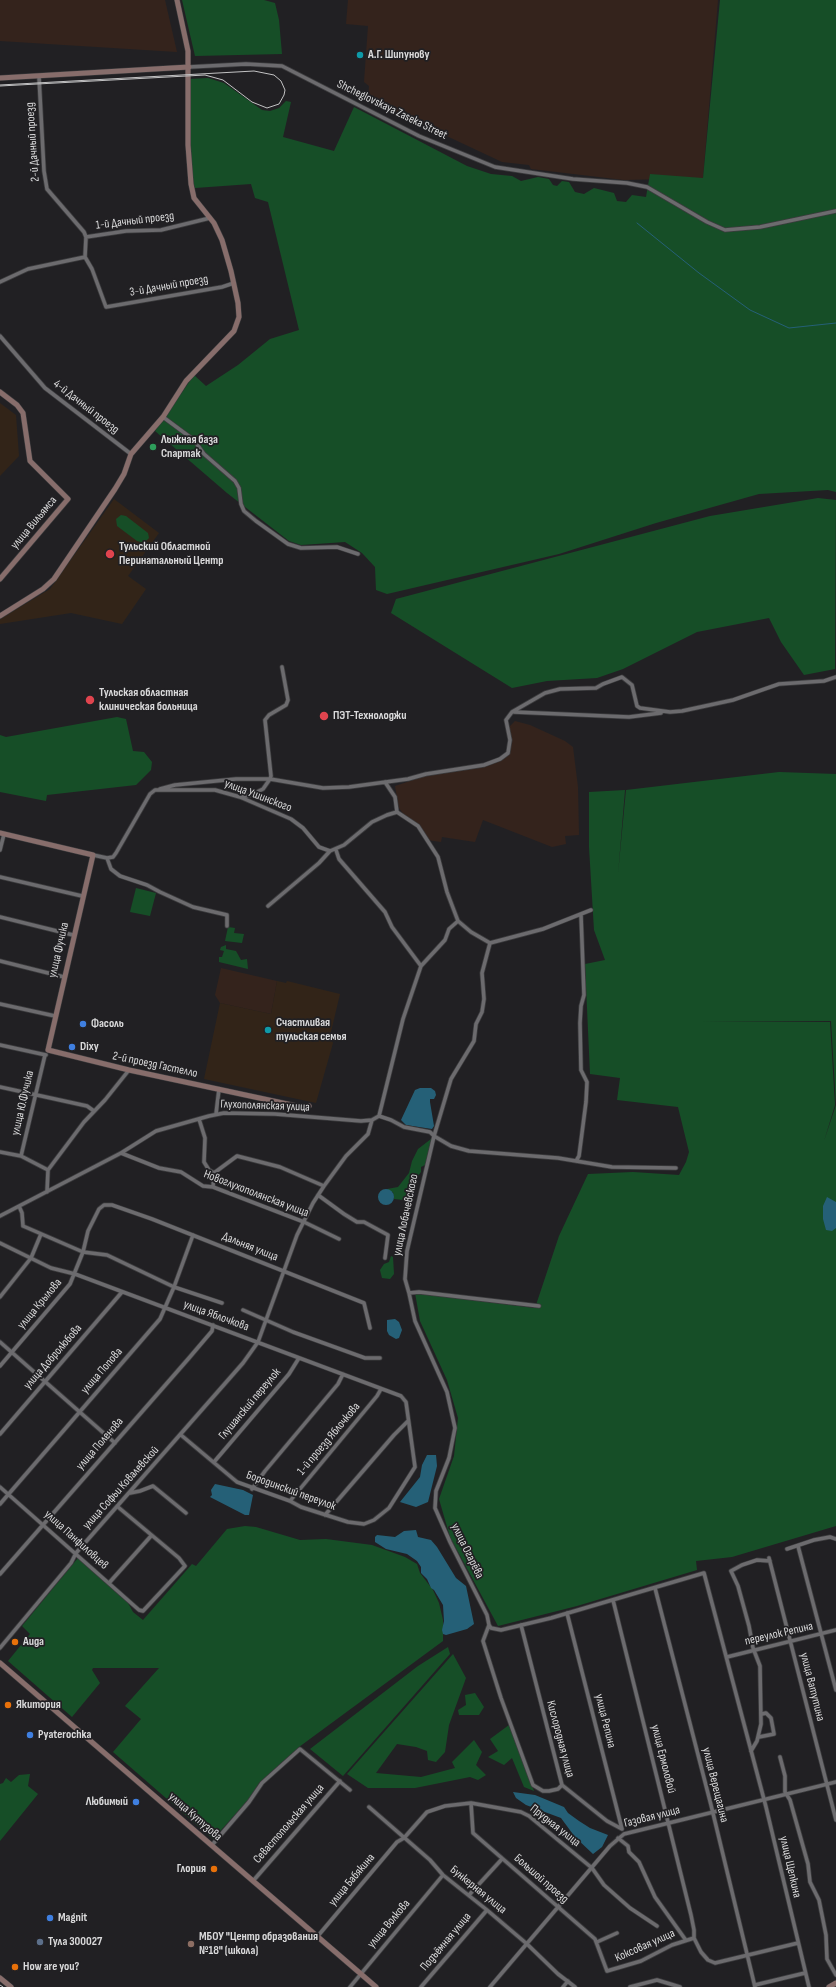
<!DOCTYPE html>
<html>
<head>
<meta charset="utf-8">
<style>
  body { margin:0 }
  canvas { display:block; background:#212023 }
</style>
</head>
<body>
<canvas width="836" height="1987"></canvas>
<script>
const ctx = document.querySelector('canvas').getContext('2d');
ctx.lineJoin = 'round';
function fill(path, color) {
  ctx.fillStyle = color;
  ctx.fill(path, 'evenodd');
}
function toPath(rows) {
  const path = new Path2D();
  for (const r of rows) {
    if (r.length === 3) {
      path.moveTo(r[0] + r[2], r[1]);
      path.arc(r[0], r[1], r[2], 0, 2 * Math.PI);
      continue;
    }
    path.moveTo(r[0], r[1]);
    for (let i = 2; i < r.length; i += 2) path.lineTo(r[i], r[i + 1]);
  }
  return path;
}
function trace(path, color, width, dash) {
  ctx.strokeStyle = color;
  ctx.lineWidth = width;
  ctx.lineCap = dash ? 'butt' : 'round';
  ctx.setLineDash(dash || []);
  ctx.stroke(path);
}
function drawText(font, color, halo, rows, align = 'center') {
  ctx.font = font + ' "Sofia Sans Condensed",sans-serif';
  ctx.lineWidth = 3.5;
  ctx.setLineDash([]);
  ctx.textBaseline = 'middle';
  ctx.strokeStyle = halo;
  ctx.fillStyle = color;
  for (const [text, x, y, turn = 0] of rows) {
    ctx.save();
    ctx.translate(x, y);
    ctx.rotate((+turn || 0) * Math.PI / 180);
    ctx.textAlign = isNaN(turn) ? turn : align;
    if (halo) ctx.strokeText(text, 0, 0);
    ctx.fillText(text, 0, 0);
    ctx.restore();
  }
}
const industrial = toPath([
  [0,0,165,0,177,52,0,41],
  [348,0,718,0,703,178,624,180,531,169,529,165,502,162,368,99,369,86,364,82,368,26,346,24],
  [515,721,530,725,565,741,573,747,578,787,579,835,565,836,566,844,552,847,483,820,475,842,442,837,441,842,427,840,417,824,404,815,399,808,395,786,425,776,484,767,500,761,510,753,511,740,509,727],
  [221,968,277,981,271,1014,220,1003,215,995]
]);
const medical = toPath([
  [0,403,16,415,19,456,0,476],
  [114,499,159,533,128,576,146,589,122,624,71,613,0,624,0,619,50,589],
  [277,981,286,983,287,981,340,994,330,1036,333,1043,316,1103,204,1079,220,1003,271,1014]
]);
const green = toPath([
  [182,0,264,0,275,3,279,20,282,54,195,56],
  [720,0,836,0,836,492,828,490,759,494,656,523,559,554,387,594,376,590,375,567,362,553,345,542,301,545,289,541,227,493,155,431,194,375,206,386,238,365,270,339,299,330,268,202,255,198,251,184,195,188,193,183,190,144,189,79,208,78,224,83,262,110,270,111,279,108,286,101,291,102,283,137,334,151,354,107,467,166,491,174,512,176,521,181,538,177,549,179,553,185,557,186,562,181,569,182,575,192,584,194,594,188,614,193,617,201,626,202,632,195,646,197,650,174,703,178],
  [818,498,836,500,835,669,804,675,781,642,769,618,697,632,623,669,597,678,547,681,512,688,391,613,396,599,710,516],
  [121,515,126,516,148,533,149,538,144,543,137,541,117,526,116,519],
  [117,717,126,719,133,751,144,752,152,762,151,770,136,785,47,795,46,801,0,792,0,735,6,737],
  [779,772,836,774,836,1164,819,1156,836,1164,836,1526,732,1557,696,1561,697,1570,577,1606,498,1626,450,1537,439,1499,454,1456,458,1418,447,1380,420,1321,415,1293,535,1308,559,1236,588,1174,633,1172,679,1175,686,1162,689,1152,678,1107,617,1100,620,1078,590,1074,585,964,605,960,594,930,589,847,589,792,625,790,618,874,626,790],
  [831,1021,836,1105,824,1141,835,1105,830,1022,703,1022],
  [136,888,156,893,150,916,130,912],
  [228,927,235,928,234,933,244,934,242,943,225,941],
  [226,945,226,949,236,951,241,960,247,959,248,969,219,962,219,957,222,957,224,951,220,950,221,947],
  [431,1139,433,1142,428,1154,427,1164,421,1167,421,1172,414,1181,415,1191,411,1197,404,1200,394,1199,393,1192,387,1192,387,1189,398,1187,409,1173,412,1161,418,1149],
  [391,1256,393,1257,394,1274,390,1279,382,1278,380,1270,384,1264,389,1262],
  [245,1526,256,1527,300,1540,326,1539,372,1545,405,1557,417,1564,420,1573,433,1590,439,1603,443,1620,443,1641,299,1747,259,1783,248,1800,213,1839,113,1752,141,1719,125,1706,159,1668,93,1668,92,1670,100,1683,72,1717,8,1661,30,1634,22,1626,78,1558,128,1603,133,1612,143,1620,192,1564,196,1566,227,1529],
  [448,1647,450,1654,343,1776,310,1749,418,1666],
  [453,1654,466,1678,449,1725,445,1752,436,1762,428,1760,427,1751,416,1747,397,1744,376,1773,421,1777,455,1768,452,1762,474,1740,482,1752,476,1765,486,1775,478,1780,470,1777,415,1788,368,1788,347,1774],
  [475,1693,484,1707,479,1715,459,1715,458,1710,466,1705,465,1695],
  [509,1725,534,1791,524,1787,512,1758,504,1765,488,1757,498,1751,490,1739],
  [30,1774,28,1786,38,1794,0,1841,0,1784,3,1783,6,1778,11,1782,19,1775]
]);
const water = toPath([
  [420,1088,431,1088,435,1091,436,1095,434,1099,430,1099,430,1102,434,1126,432,1129,406,1125,401,1120,415,1090],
  [386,1197,8],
  [827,1197,836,1202,836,1228,832,1231,826,1230,823,1219,823,1206],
  [395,1319,399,1322,402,1330,399,1338,396,1339,389,1335,387,1331,387,1320],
  [427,1455,436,1455,437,1466,428,1502,416,1507,400,1502,420,1477,422,1465],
  [215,1484,243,1490,253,1495,249,1515,245,1515,210,1497,212,1495,211,1490],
  [416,1530,418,1537,431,1540,437,1547,456,1578,466,1586,474,1624,467,1629,446,1635,443,1634,442,1630,444,1621,443,1605,434,1590,431,1588,427,1579,421,1573,421,1567,417,1561,407,1554,386,1549,375,1542,375,1537,377,1535,395,1537,404,1531],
  [513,1792,535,1795,564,1807,568,1813,579,1821,590,1828,608,1835,602,1847,593,1854,575,1837,561,1818,526,1805,516,1798]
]);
const stream = toPath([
  [637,223,699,273,750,310,789,328,836,323]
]);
const street = toPath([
  [189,67,246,64,282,66,419,136,495,167,573,179,627,183,647,187,707,222,725,230,760,227,836,211],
  [39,77,44,171,47,189,84,232,86,237,85,257,92,269,106,307,222,287,234,283],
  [86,237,126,231,161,230,210,218],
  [0,282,28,269,85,257],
  [0,336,45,388,131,454],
  [163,417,194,440,204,454,235,481,239,488,241,504,244,511,256,521,288,544,301,548,337,547,358,554],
  [514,712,629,717,661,713],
  [385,782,395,797,397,812],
  [160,789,175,785,236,779,270,779,323,788,349,787,408,779,426,774,484,765,500,759,508,753,510,740,506,720,512,712,545,693,560,689,596,688,603,684,622,677,632,685,637,706,640,708,670,712,682,711,733,700,779,684,824,681,836,677],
  [241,797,251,795,263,789,270,779,271,776,265,720,269,715,286,705,288,700,282,667],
  [0,850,4,834],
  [336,850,339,859,385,912,392,927,421,966],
  [93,855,107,858,113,857,116,853,150,794,155,790,215,790,240,797,291,819,303,828,319,847,330,851,344,845,372,822,387,815,397,812,418,826,438,857,447,892,458,921,471,932,490,943,543,929,591,910],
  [107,858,111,869,120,876,147,885,160,892,193,907,227,915,227,926],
  [0,877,82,896],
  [268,906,319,863,330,851],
  [0,917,73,935],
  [490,943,482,973,484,999,482,1012,476,1024,474,1041,451,1079,434,1136,451,1146,469,1151,558,1158,612,1167,676,1168],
  [0,961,64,977],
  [0,1004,55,1016],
  [0,1045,46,1055],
  [0,1087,87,1106,94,1111],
  [216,1114,219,1089],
  [379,1116,403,1019,421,966,445,940,449,929,458,921],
  [199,1119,205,1138,204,1162,209,1170,214,1173],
  [0,1152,21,1156,48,1170],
  [121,1153,159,1168,181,1172,203,1186,213,1187,304,1222,339,1239],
  [21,1156,45,1055],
  [576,1161,579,1156,586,1102,587,1082,581,1070,580,1023,581,1006,584,995,581,915],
  [213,1187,214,1173,237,1156,280,1167,324,1186],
  [47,1192,48,1170,84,1122,105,1100,129,1070],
  [318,1195,344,1214,357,1222,364,1222,388,1235,385,1258],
  [19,1206,22,1213,23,1226,30,1229,83,1252,107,1255,174,1287,222,1303],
  [0,1216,121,1153,156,1131,209,1116,224,1113,275,1114,361,1121,372,1120,379,1116,391,1120,404,1127,430,1132,434,1136,407,1251,405,1279,409,1293,419,1292,539,1306],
  [0,1243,51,1268,75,1274,401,1396,406,1402,415,1467,389,1508,374,1520,364,1524,348,1522,301,1507,290,1501,237,1482,181,1435],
  [409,1293,415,1321,447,1392,455,1428,449,1458,436,1491,435,1508,450,1542,487,1615,489,1625,483,1641,501,1698,533,1785,543,1791,549,1791,558,1789,562,1785],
  [0,1297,31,1258,41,1234],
  [243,1310,293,1332,365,1358,380,1358],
  [0,1342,115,1443],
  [0,1366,70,1284,83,1252,88,1231,99,1209,104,1205,112,1205,152,1219,364,1303,370,1328],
  [0,1434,122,1292],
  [214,1462,289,1374,299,1358],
  [0,1487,139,1610,143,1611,185,1566,179,1558,118,1507],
  [252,1489,265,1471,338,1384,343,1374],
  [130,1493,140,1491,153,1486,186,1513],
  [290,1501,377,1396,381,1389],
  [0,1504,160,1319,174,1287,193,1235],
  [325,1515,394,1435,408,1421],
  [798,1546,836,1690],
  [787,1549,814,1540,830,1537,836,1539],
  [769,1558,836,1820],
  [0,1574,189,1358,212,1331,213,1325],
  [109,1583,151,1536],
  [655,1588,711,1805,755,1987],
  [613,1600,691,1915,694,1930,694,1938,701,1952,708,1960,715,1963,798,1943],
  [567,1613,622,1829],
  [489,1625,491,1628,501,1630,551,1618,704,1573,766,1807,809,1987],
  [521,1625,562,1785,607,1821,622,1829],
  [0,1648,71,1563,76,1553,243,1363,258,1342,297,1235,313,1203,324,1186,346,1156,368,1134,372,1120],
  [727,1657,836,1630],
  [759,1737,774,1734,771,1718,766,1713,762,1714],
  [751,1751,757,1741,761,1724,760,1666,753,1648,749,1626,738,1586,731,1571,742,1565,757,1560,770,1561],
  [780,1757,785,1776,785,1792,790,1800,808,1864,810,1882,819,1900,826,1935,827,1959,836,1975],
  [471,1803,473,1833,595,1939,607,1971,641,1961,672,1945,694,1938],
  [369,1807,430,1860,443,1875,487,1910,527,1944,558,1974,575,1987],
  [618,1838,628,1846,629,1852,639,1862,655,1897,685,1939],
  [212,1845,249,1802,262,1783,300,1749,350,1790],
  [253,1881,340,1781],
  [469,1895,502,1859],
  [317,1937,397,1842,404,1838,427,1812,445,1806,471,1803,521,1812,529,1816,592,1868,604,1885,630,1908,657,1926],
  [597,1942,617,1933],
  [755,1985,805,1973],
  [350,1987,443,1875],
  [421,1987,487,1910],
  [490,1987,610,1846,624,1834,836,1782],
  [563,1987,568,1981],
  [630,1987,657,1980,680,1987]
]);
const secondary = toPath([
  [0,78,189,67],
  [0,392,17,405,23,413,30,461,68,499,0,579],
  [0,616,43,589,54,579,115,489,124,474,131,454,163,417,186,381,234,331,239,317,238,303,231,271,222,240,214,223,194,198,191,184,188,145,188,51,177,0],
  [0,833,93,855,48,1050,129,1070,306,1108,309,1106],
  [0,1663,376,1987],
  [0,1978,11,1987],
  [829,1987,836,1983]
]);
const tram = toPath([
  [0,85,254,71,274,75,281,81,285,90,284,95,279,104,267,108,252,102,223,80,205,75,0,86],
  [0,1985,3,1987]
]);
const markers = [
  [360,55,4,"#0f9aa8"],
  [153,447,4,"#2e9e5b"],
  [110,554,5,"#e0444e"],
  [90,700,5,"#e0444e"],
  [324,716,5,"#e0444e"],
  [83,1024,4,"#3f7fe0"],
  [268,1030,4,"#0f9aa8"],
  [72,1047,4,"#3f7fe0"],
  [15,1642,4,"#e8710a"],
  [8,1705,4,"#e8710a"],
  [30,1735,4,"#3f7fe0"],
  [136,1802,4,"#3f7fe0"],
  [214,1869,4,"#e8710a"],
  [50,1918,4,"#3f7fe0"],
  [40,1942,4,"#5c6f8a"],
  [191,1944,4,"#8d6e63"],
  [15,1967,4,"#e8710a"]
];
const poiNames = [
  ["А.Г. Шипунову",368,55],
  ["Лыжная база",161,440],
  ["Спартак",161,454],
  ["Тульский Областной",119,547],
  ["Перинатальный Центр",119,561],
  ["Тульская областная",99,693],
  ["клиническая больница",99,707],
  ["ПЭТ-Технолоджи",333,716],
  ["Счастливая",276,1023],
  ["тульская семья",276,1037],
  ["Фасоль",91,1024],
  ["Dixy",80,1047],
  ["Аида",23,1642],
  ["Якитория",16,1705],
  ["Pyaterochka",38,1735],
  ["Любимый",128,1802,"right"],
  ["Глория",206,1869,"right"],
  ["Magnit",58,1918],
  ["МБОУ \"Центр образования",199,1937],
  ["№18\" (школа)",199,1951],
  ["Тула 300027",48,1942],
  ["How are you?",23,1967]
];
const streetNames = [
  ["Shcheglovskaya Zaseka Street",392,110,26],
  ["2-й Дачный проезд",33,142,-94],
  ["1-й Дачный проезд",135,221,-7],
  ["3-й Дачный проезд",169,286,-10],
  ["4-й Дачный проезд",86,407,38],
  ["улица Вильямса",34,523,-50],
  ["улица Ушинского",258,796,21],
  ["улица Фучика",59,950,-77],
  ["2-й проезд Гастелло",155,1065,12],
  ["улица Ю.Фучика",23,1103,-77],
  ["Глухополянская улица",265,1106,2],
  ["Новоглухополянская улица",256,1194,21],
  ["улица Лобачевского",406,1215,-78],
  ["Дальняя улица",250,1247,22],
  ["улица Крылова",40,1304,-50],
  ["улица Яблочкова",216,1316,20],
  ["улица Добролюбова",53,1357,-49],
  ["улица Попова",102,1371,-49],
  ["Глушанский переулок",250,1404,-50],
  ["1-й проезд Яблочкова",329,1439,-50],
  ["улица Поленова",100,1444,-49],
  ["улица Софьи Ковалевской",121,1488,-48],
  ["Бородинский переулок",291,1491,20],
  ["улица Панфиловцев",76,1540,42],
  ["улица Огарёва",467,1551,64],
  ["переулок Репина",779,1634,-13],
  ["улица Ватутина",812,1687,76],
  ["улица Репина",605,1721,76],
  ["Кислородная улица",560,1739,75],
  ["улица Ермоловой",663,1759,76],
  ["улица Верещагина",715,1785,76],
  ["улица Кутузова",195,1817,41],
  ["Газовая улица",652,1817,-14],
  ["Севастопольская улица",289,1824,-49],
  ["Прудная улица",555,1826,38],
  ["улица Щепкина",790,1867,77],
  ["Большой проезд",541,1879,41],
  ["улица Бабякина",352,1880,-50],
  ["Бункерная улица",478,1890,39],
  ["улица Волкова",389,1924,-50],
  ["Подъёмная улица",446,1942,-50],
  ["Коксовая улица",645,1946,-24]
];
fill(industrial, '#34231c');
fill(medical, '#322418');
fill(green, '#164e27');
fill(water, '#256077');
trace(stream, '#256077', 1);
trace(street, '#3c3c3e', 5);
trace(secondary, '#3c3c3e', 6);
trace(street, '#6c6b6e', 3.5);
trace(secondary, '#876d6b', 5);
trace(tram, '#c2c2c3', 1);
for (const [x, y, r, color] of markers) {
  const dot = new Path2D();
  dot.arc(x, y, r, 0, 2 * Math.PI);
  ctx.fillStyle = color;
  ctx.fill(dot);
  trace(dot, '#212023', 1.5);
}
drawText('bold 12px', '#dadadb', '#212023', poiNames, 'left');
drawText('12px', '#dadadb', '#212023', streetNames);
</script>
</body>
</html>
